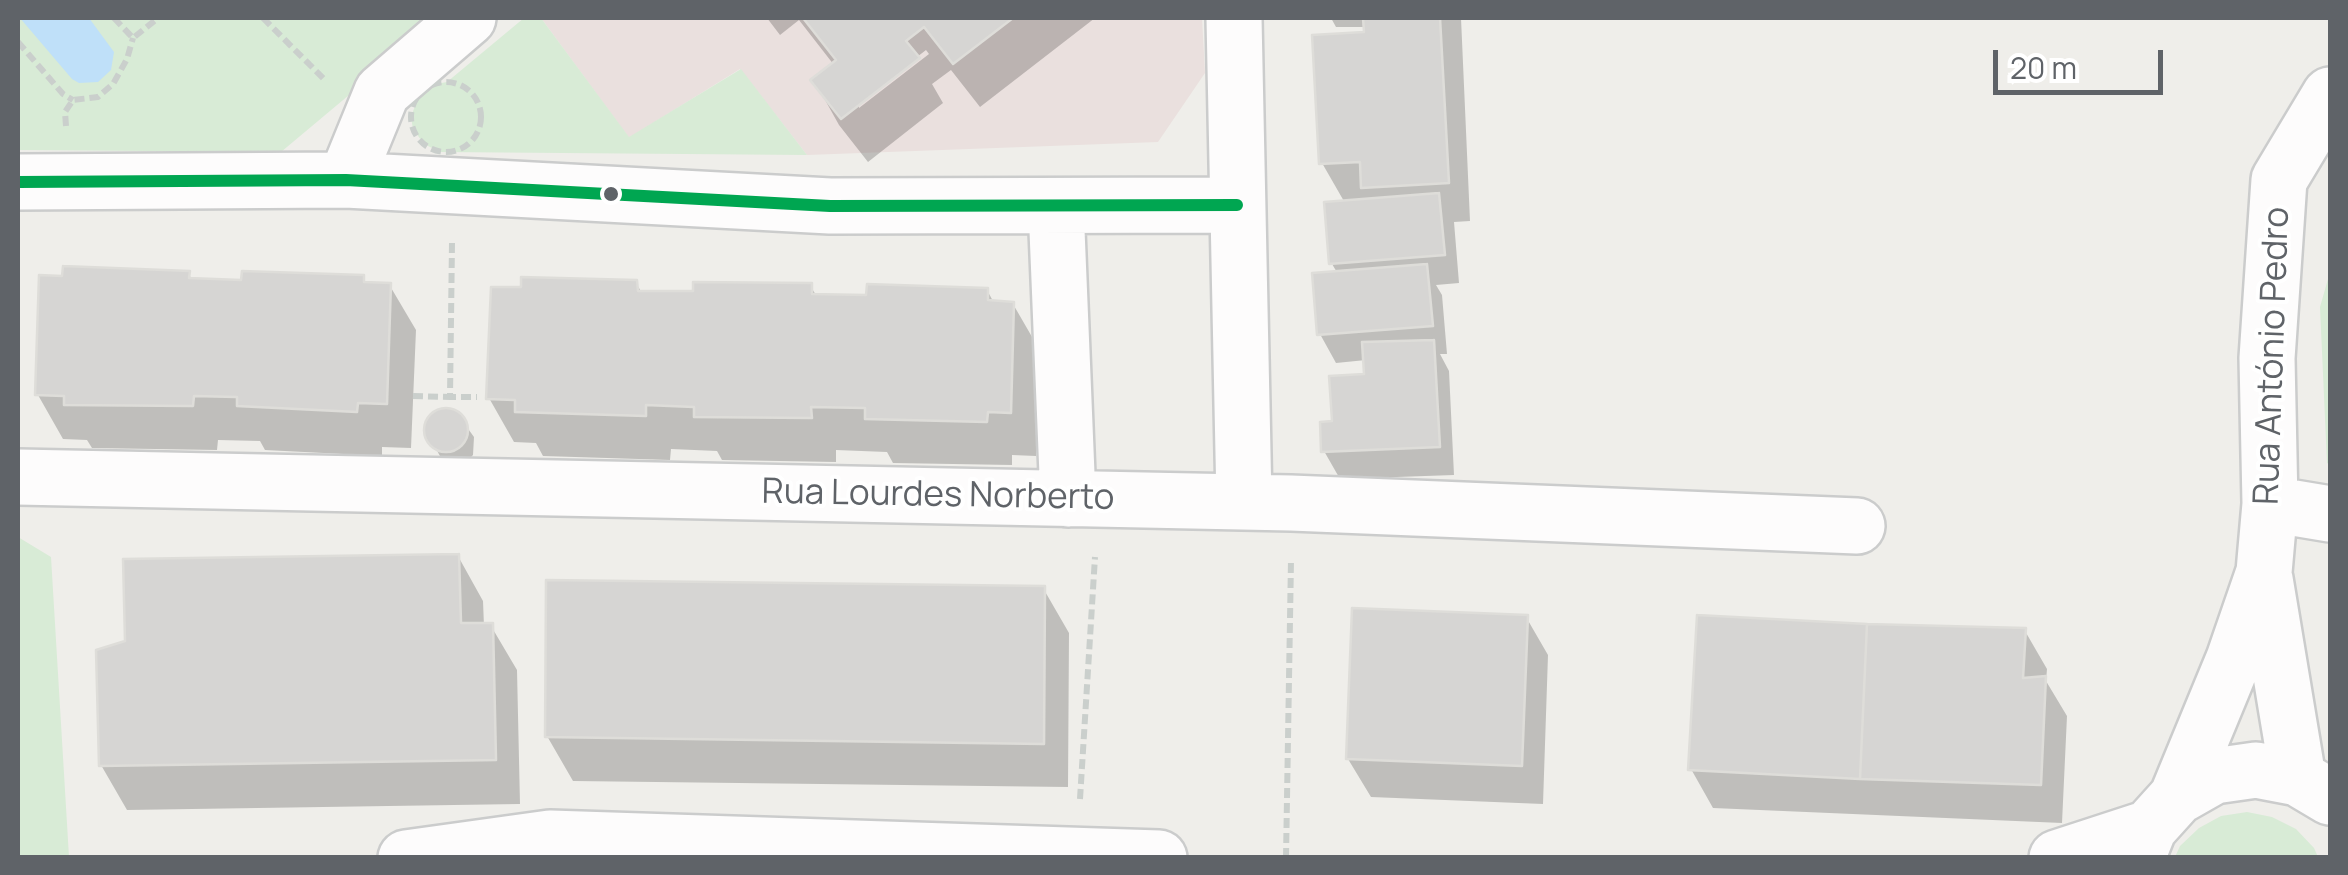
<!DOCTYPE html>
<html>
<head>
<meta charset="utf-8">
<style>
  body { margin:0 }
  #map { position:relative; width:2348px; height:875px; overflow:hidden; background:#efeeea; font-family:Manrope,sans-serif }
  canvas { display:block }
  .frame { position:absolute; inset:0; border:20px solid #5f6368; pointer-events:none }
  .scale { position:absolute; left:1993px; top:50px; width:170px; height:45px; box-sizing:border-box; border:5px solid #5f6368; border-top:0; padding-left:12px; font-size:30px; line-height:35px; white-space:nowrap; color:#5f6368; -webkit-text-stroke:8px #fff; paint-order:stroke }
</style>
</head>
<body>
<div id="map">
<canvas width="2348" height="875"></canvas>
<div class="frame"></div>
<div class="scale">20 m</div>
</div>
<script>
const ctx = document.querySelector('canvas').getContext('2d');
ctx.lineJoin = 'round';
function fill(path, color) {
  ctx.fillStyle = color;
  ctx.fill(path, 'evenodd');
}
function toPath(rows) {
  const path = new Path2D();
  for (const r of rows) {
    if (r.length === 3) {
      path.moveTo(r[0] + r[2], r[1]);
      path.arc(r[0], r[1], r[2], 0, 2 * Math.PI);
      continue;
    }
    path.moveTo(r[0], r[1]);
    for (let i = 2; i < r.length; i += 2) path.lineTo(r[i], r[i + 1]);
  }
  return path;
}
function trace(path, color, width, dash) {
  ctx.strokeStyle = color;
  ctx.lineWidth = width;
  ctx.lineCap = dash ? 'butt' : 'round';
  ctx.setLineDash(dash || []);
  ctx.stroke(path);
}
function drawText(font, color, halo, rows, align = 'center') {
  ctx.font = font + ' Manrope,sans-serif';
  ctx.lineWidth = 8;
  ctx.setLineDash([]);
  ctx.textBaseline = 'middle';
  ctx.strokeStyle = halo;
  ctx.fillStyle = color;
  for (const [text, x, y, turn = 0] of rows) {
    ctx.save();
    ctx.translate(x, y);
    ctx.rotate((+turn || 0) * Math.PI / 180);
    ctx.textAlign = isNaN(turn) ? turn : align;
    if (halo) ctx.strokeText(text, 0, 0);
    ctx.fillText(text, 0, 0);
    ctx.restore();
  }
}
const medical = toPath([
  [541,18,1202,18,1205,73,1158,142,807,155,740,69,629,138]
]);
const green = toPath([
  [18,18,441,18,281,152,18,150],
  [524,18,541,18,629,137,741,69,807,155,440,152,424,144,413,129,411,117,419,95,436,84,447,82],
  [2330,272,2330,465,2327,463,2320,307],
  [18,537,51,557,69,857,18,857],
  [2247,812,2272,817,2296,829,2314,848,2318,857,2175,857,2180,846,2199,828,2221,816]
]);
const water = toPath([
  [20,18,89,18,114,52,111,70,98,82,79,83,72,79]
]);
const shadow = toPath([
  [767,18,1095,18,980,107,951,70,932,84,943,103,868,162,839,125,814,80,834,65,799,20,780,35],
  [926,50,929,54,859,108,859,102],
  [1331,18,1461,18,1470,221,1454,222,1459,283,1436,285,1442,295,1447,354,1440,354,1449,371,1454,475,1340,479,1324,451,1334,423,1366,376,1366,360,1336,363,1320,334,1338,274,1332,264,1345,203,1322,163,1367,34,1366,27,1336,27],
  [188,273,193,281,243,282,362,277,367,285,390,286,416,330,411,448,382,447,382,456,265,450,260,441,218,440,217,450,92,448,87,440,63,439,38,395],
  [636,283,642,293,695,294,810,285,817,297,868,298,987,290,994,303,1013,304,1039,349,1036,456,1012,455,1012,465,893,463,887,452,836,450,836,462,722,460,717,451,671,449,670,460,543,456,536,443,514,442,489,398],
  [437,412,456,412,474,437,473,455,464,464,444,463,428,435,428,422],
  [458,556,483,601,484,626,491,626,517,670,520,804,127,810,101,765],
  [1043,588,1069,633,1068,787,573,781,547,736],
  [1526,617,1548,655,1543,804,1371,797,1348,759],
  [2025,631,2047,669,2046,681,2067,716,2062,823,1713,808,1691,769]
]);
const building = toPath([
  [803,18,1013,18,953,64,924,27,906,41,920,58,841,119,810,80,836,60,803,18],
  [1363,18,1440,18,1449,183,1361,188,1360,162,1319,164,1312,35,1364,32,1363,18],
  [1439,193,1445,255,1329,264,1324,202,1439,193],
  [1427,264,1433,326,1317,335,1312,273,1427,264],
  [63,266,190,271,189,278,241,280,242,271,364,275,364,282,391,283,387,404,358,403,357,412,237,406,237,397,194,396,193,406,64,405,64,396,35,395,39,275,62,276,63,266],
  [521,277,637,280,638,291,693,291,693,282,812,283,812,294,866,295,867,284,988,288,988,300,1014,302,1011,413,988,412,987,422,865,419,865,408,811,407,812,418,694,417,694,407,646,405,646,416,515,412,515,400,486,399,491,287,521,287,521,277],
  [1434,340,1440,447,1321,452,1320,422,1332,421,1329,376,1364,374,1362,342,1434,340],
  [446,430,22],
  [459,554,461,623,493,623,496,760,99,766,96,650,125,641,123,559,459,554],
  [546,580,1045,586,1044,744,545,737,546,580],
  [1352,608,1528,615,1522,766,1346,759,1352,608],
  [1697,615,1867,624,1860,779,1688,770,1697,615],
  [1867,624,2026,628,2023,678,2046,676,2041,785,1860,779,1867,624]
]);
const path = toPath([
  [114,18,133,38,158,18],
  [263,18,326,81],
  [18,42,63,94,73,100],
  [446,117,35],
  [66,126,65,112,73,100,98,97,113,84,127,59,133,38],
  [452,243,450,397,477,397],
  [413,396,450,397],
  [1080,799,1095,557],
  [1286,858,1291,560]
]);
const street = toPath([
  [1234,18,1244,502],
  [346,180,382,92,468,18],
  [18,182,346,180,830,206,1237,205],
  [1056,206,1068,499],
  [18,477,1291,503,1857,526],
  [2270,504,2330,514],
  [2265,579,2298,778],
  [2177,797,2234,659,2264,572,2270,504,2267,358,2279,180,2330,95],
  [406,858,550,838,1159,858],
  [2057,858,2149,828],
  [2137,858,2149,828,2177,797,2214,776,2256,770,2298,778,2330,797]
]);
const bus1 = toPath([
  [18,182,346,180,830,206,1237,205]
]);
const markers = [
  [611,194,9,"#5f6368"]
];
const streetNames = [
  ["Rua António Pedro",2273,356,-88],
  ["Rua Lourdes Norberto",938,496,1]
];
fill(medical, '#eae0de');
fill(green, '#d8ebd6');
fill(water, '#bfe0f9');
fill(shadow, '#0003');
fill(building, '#d6d5d3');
trace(building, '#deddd9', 2.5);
trace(street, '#cbcccc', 60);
trace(path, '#cacfcc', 6, [10, 5]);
trace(street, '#fdfcfc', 55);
trace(bus1, '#00a651', 12);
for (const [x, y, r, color] of markers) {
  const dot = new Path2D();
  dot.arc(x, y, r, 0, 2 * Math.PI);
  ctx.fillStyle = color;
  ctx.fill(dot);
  trace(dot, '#fff', 4);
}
drawText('35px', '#5f6368', '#fff', streetNames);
</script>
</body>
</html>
